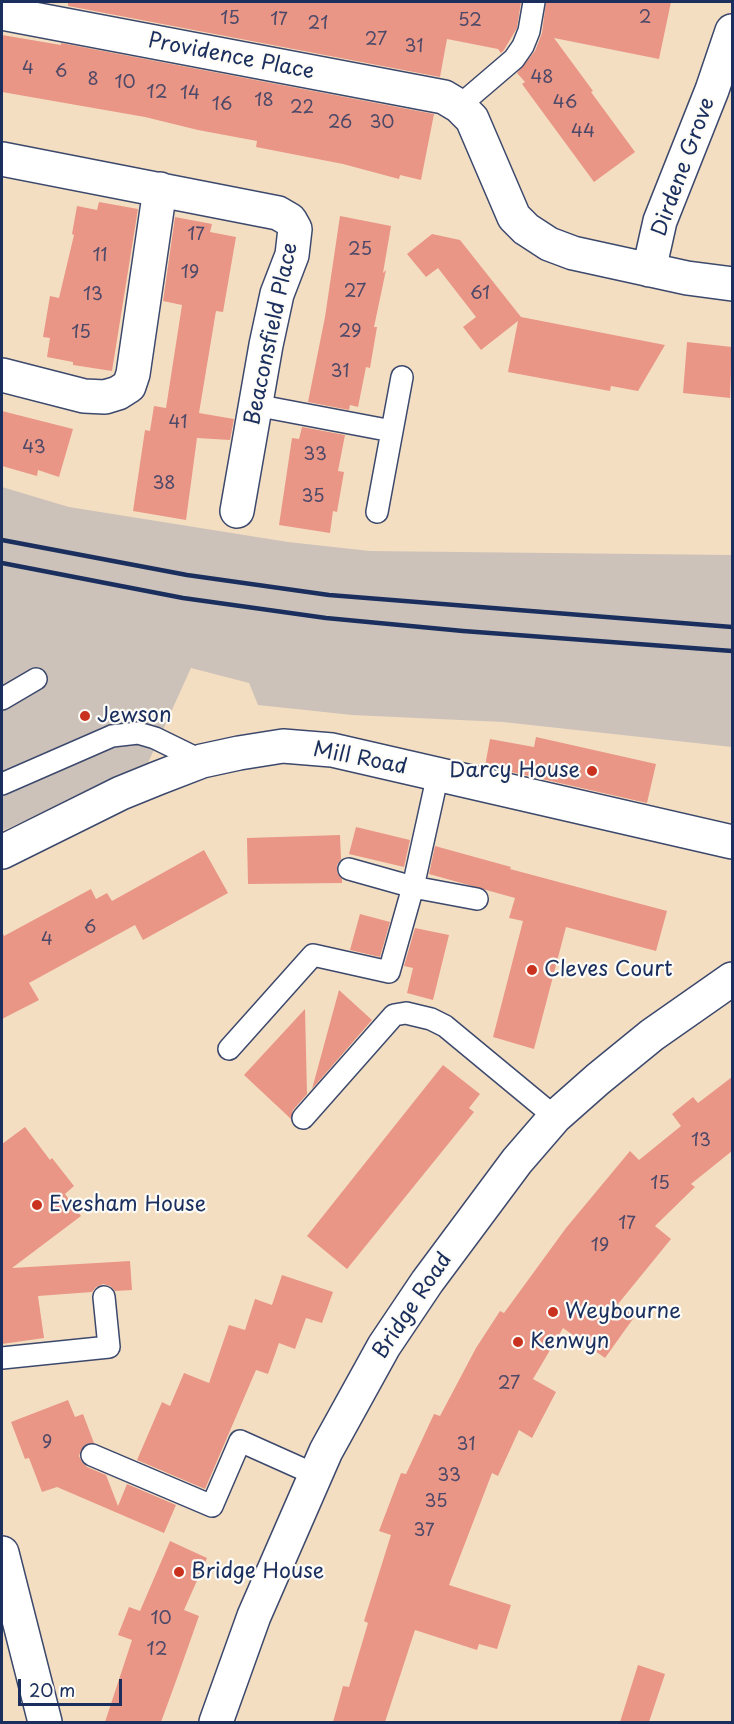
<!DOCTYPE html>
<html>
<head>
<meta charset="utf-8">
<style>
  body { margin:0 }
  #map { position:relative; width:734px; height:1724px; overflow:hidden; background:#f4dec2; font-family:"Playpen Sans",sans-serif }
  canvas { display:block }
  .frame { position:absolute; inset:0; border:3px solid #1b2f5e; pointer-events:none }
  .scale { position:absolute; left:18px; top:1679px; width:104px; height:27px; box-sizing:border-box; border:3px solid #1b2f5e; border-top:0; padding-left:8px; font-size:18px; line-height:21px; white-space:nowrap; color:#1b2f5e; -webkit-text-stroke:4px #fdfcf7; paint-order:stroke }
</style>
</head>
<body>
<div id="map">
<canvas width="734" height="1724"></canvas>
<div class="frame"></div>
<div class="scale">20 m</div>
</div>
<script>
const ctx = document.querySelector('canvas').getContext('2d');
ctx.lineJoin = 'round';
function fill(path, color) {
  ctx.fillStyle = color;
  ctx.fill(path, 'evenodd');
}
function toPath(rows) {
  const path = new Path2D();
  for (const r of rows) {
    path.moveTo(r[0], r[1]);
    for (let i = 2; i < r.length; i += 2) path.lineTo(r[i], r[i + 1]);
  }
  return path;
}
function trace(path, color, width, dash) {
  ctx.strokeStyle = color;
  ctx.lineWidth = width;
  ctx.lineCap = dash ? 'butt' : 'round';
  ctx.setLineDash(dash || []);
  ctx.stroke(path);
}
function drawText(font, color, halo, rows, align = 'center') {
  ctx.font = font + ' "Playpen Sans",sans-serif';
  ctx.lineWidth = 4.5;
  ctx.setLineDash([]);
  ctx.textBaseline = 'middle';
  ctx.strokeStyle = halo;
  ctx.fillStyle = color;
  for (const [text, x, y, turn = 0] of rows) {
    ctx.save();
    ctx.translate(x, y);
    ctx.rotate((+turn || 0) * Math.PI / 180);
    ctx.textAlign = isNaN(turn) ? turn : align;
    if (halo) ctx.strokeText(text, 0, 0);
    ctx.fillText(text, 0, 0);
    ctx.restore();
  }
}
const industrial = toPath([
  [2,487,69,507,288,542,370,551,732,555,732,747,503,722,352,715,258,705,249,683,191,668,147,765,2,831]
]);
const building = toPath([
  [68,2,521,2,517,28,504,50,501,53,498,49,447,39,440,77,68,6],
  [546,2,671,2,659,59,554,38,593,91,591,92,635,152,594,182,522,84,525,82,517,73,535,51,542,33],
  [2,35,61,45,61,43,434,114,421,180,400,175,399,179,343,164,256,147,257,141,198,130,145,117,2,92],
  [99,202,138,209,112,371,73,365,73,362,47,357,50,338,43,337,50,296,59,298,74,235,72,234,77,206,97,210],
  [340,216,391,226,383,273,386,270,374,327,377,327,370,368,366,367,358,407,350,405,349,410,308,402,325,317],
  [175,217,212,224,210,232,236,237,223,312,216,311,199,413,234,419,230,440,197,438,186,520,133,511,145,430,150,431,154,406,166,408,182,305,163,301],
  [432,234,460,240,521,317,665,345,638,391,611,386,610,391,508,372,518,321,481,350,463,327,476,317,438,268,426,277,407,254],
  [687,342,732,347,730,398,683,393],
  [2,411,73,429,59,477,38,470,37,476,2,466],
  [302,427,345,435,338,471,344,472,337,512,333,511,330,533,279,525,292,438,299,439],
  [536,737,656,764,647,803,485,766,490,739,534,747],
  [356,827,410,840,404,867,349,854],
  [340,835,341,859,337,865,337,872,342,879,342,883,248,884,247,838],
  [435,846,511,867,510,869,667,911,656,951,566,927,534,1049,493,1037,523,921,509,918,515,898,429,874],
  [204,850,228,893,143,940,135,925,29,983,39,1000,2,1019,2,931,4,936,91,889,96,899,107,893,112,901],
  [360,914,390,922,380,957,350,950],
  [415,928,449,935,433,1000,407,993,413,968,404,966],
  [339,990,372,1020,312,1089],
  [305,1009,307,1094,293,1110,291,1119,244,1075],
  [443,1065,480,1094,469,1108,474,1112,347,1269,307,1236],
  [732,1077,732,1151,691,1184,695,1187,655,1226,671,1239,618,1304,635,1316,605,1358,563,1328,533,1379,556,1392,532,1438,519,1430,498,1476,492,1473,449,1585,511,1605,497,1649,479,1644,477,1650,415,1630,385,1722,333,1722,343,1686,349,1687,368,1623,364,1621,391,1535,379,1531,401,1473,406,1474,434,1414,440,1416,476,1348,500,1311,504,1313,566,1228,630,1151,639,1160,681,1126,672,1114,693,1097,698,1103],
  [25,1127,50,1160,52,1158,74,1186,65,1194,81,1216,12,1268,130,1261,132,1290,115,1291,110,1286,103,1284,96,1287,92,1292,38,1296,44,1338,2,1344,2,1144],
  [282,1275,333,1292,322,1323,306,1318,295,1349,279,1343,268,1374,256,1370,205,1489,137,1460,162,1402,170,1406,184,1373,209,1383,229,1325,245,1330,255,1299,272,1305],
  [68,1400,75,1417,83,1414,94,1443,85,1445,81,1450,79,1456,82,1462,87,1467,106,1475,118,1506,127,1484,176,1505,164,1533,57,1487,42,1492,29,1458,25,1459,11,1422],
  [170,1541,207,1558,184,1610,199,1616,176,1681,161,1722,105,1722,132,1640,118,1635,129,1607,140,1611],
  [638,1665,665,1674,649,1722,620,1722]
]);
const lane = toPath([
  [459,106,514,59,523,46,529,31,534,2],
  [255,405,392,431],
  [377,512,402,377],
  [2,699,36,679],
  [438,774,413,887,477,899],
  [2,784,112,736,138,733,155,738,202,761],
  [229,1049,313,955,389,972,413,887,349,869],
  [303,1118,394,1015,406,1013,431,1019,445,1026,555,1117],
  [2,1358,109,1347,104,1297],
  [92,1455,212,1506,240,1441,316,1475]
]);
const street = toPath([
  [2,13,444,97,459,106,472,119,514,217,526,229,549,244,573,253,687,278,732,284],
  [2,159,278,213,290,220,295,229,292,255,277,294,266,345,237,511],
  [649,270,660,221,712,90,732,31],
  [2,375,84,396,105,397,118,393,129,386,133,374,160,189],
  [2,852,121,793,158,778,202,761,239,753,283,746,332,750,732,842]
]);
const secondary = toPath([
  [216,1722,254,1616,326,1451,384,1346,427,1282,517,1161,555,1117,598,1079,652,1035,732,979]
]);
const primary = toPath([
  [2,1553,45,1722]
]);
const rail = toPath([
  [2,540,187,575,329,595,732,627],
  [2,563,183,598,326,618,463,631,732,651]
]);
const markers = [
  [85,716,6,"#c8321e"],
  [592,771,6,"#c8321e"],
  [532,970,6,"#c8321e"],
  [37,1205,6,"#c8321e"],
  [553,1312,6,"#c8321e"],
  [518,1342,6,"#c8321e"],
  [179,1572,6,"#c8321e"]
];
const numberNames = [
  ["2",645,18],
  ["15",230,19],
  ["17",279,20],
  ["52",470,21],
  ["21",318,24],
  ["27",376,40],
  ["31",414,47],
  ["4",28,69],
  ["6",61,72],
  ["48",542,78],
  ["8",93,80],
  ["10",125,83],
  ["12",157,93],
  ["14",190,94],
  ["18",264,101],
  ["46",565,103],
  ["16",222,105],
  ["22",302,108],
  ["26",340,123],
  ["30",382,123],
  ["44",583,132],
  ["17",196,235],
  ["25",360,250],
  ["11",100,256],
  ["19",190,273],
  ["27",355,292],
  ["61",480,294],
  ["13",93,295],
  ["29",350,332],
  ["15",81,333],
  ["31",340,372],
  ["41",178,423],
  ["43",34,448],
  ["33",315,455],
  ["38",164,484],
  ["35",313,497],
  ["6",90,928],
  ["4",47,940],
  ["13",701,1141],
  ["15",660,1184],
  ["17",627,1224],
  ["19",600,1246],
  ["27",509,1384],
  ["9",47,1443],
  ["31",466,1445],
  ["33",449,1476],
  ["35",436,1502],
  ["37",424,1531],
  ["10",161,1619],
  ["12",157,1650]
];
const streetNames = [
  ["Providence Place",231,57,11],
  ["Dirdene Grove",684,167,-70],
  ["Beaconsfield Place",272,334,-78],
  ["Mill Road",360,759,11],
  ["Bridge Road",413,1306,-56]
];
const poiNames = [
  ["Jewson",97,716],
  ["Darcy House",580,771,"right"],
  ["Cleves Court",544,970],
  ["Evesham House",49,1205],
  ["Weybourne",565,1312],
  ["Kenwyn",530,1342],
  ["Bridge House",191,1572]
];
fill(industrial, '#cdc2b9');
fill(building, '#e99686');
trace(lane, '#3c496d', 24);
trace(street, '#3c496d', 36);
trace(secondary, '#3c496d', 36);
trace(primary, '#3c496d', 36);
trace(lane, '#fff', 21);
trace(street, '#fff', 33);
trace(secondary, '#fff', 33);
trace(primary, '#fff', 33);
trace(rail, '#1b2f5e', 4.5);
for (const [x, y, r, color] of markers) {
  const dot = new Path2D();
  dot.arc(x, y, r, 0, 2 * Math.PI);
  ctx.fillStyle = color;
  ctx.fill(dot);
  trace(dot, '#fdfcf7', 2);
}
drawText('18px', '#4e4968', null, numberNames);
drawText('21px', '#1b2f5e', '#fdfcf7', streetNames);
drawText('21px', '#1b2f5e', '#fdfcf7', poiNames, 'left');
</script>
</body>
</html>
